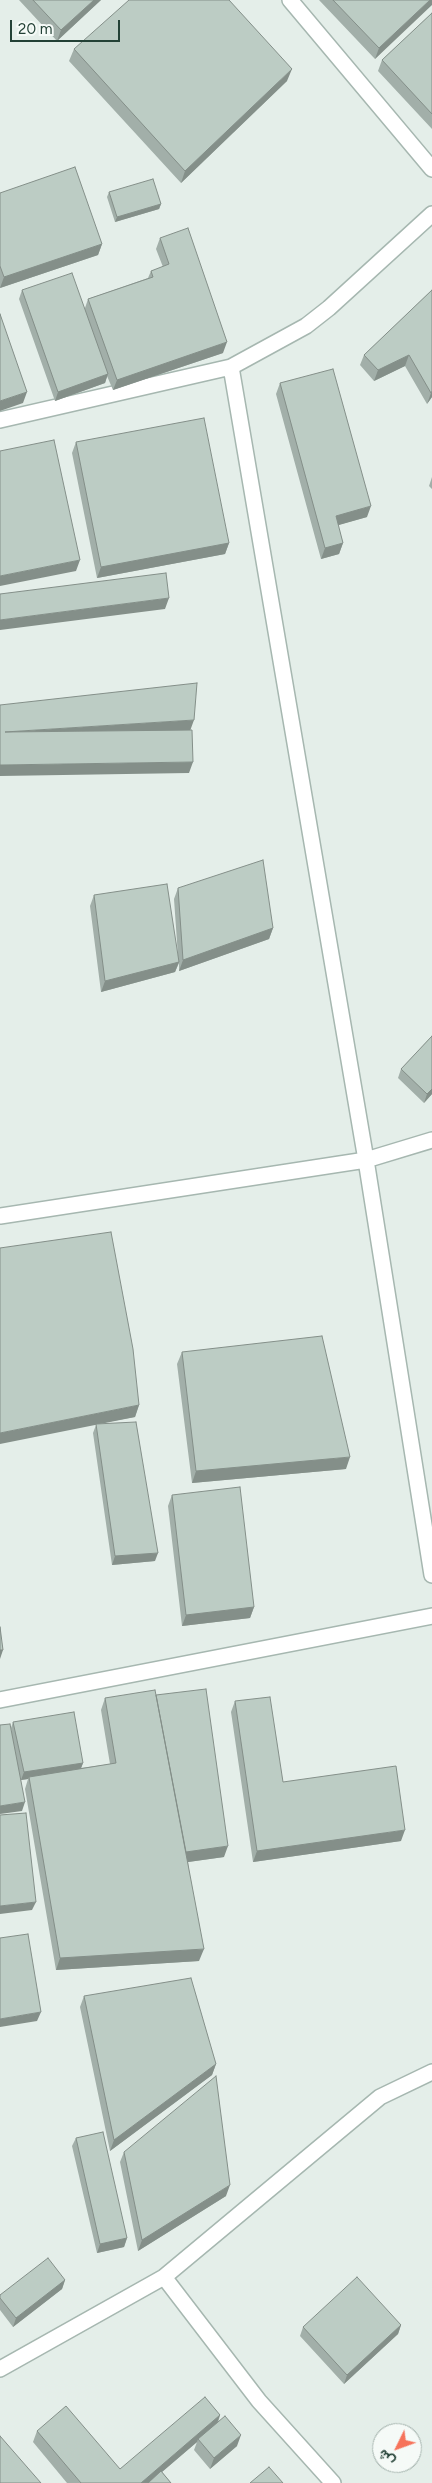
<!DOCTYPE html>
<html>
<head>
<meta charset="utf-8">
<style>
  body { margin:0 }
  #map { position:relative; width:432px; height:2483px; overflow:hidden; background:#e4eee9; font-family:Figtree,Vazirmatn,sans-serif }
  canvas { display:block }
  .north { position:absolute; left:372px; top:2423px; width:50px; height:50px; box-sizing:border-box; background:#f5faf7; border:1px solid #a1b0aa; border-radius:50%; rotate:228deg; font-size:14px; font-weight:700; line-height:20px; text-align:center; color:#234136 }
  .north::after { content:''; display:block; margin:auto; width:18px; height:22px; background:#f6735a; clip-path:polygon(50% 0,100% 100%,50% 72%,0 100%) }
  .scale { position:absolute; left:10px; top:20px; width:110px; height:22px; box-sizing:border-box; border:2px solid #234136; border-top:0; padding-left:6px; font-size:15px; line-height:18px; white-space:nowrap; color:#234136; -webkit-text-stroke:4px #f5faf7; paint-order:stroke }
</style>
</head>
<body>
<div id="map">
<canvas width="432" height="2483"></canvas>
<div class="north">ش</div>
<div class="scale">20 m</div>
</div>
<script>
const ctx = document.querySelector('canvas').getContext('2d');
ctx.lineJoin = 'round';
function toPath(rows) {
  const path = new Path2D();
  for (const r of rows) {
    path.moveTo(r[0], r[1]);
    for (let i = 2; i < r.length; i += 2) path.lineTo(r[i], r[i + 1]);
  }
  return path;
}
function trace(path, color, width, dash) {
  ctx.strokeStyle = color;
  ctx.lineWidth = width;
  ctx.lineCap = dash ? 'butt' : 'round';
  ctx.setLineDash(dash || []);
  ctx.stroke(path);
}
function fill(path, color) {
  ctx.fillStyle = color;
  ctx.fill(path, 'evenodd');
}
const minor = toPath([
  [290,0,432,169],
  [0,420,231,367,306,326,329,308,432,214],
  [432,1140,366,1160,432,1575],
  [0,1216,366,1160,231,367],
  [0,1700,432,1616],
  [164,2277,259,2401,333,2483],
  [0,2369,164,2277,380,2097,432,2072]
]);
const wall = toPath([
  [19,0,101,0,57,41],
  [319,0,432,0,375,59],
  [432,13,432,129,378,71,382,60],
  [74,49,287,81,181,183,69,61],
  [109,192,161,204,159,209,115,222,107,197],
  [0,193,102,244,98,255,0,288],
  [160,238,223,353,113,390,107,376,105,383,55,401,19,299,22,290,85,308,88,299,148,278,151,271,163,267,156,249],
  [432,290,432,397,427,404,405,366,374,381,360,365,364,355],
  [280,383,367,517,338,525,343,543,339,554,321,559,276,394],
  [76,442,229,543,225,554,97,578,72,453],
  [432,477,432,489,429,486],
  [178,888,273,928,269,939,179,971,179,963,175,972,101,992,90,906,94,895,178,956,174,899],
  [432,1036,432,1094,424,1103,398,1078,401,1069],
  [182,1352,346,1469,192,1483,177,1364],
  [139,1405,135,1417,96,1424,155,1561,112,1565,93,1433,96,1425],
  [172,1495,254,1607,250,1618,182,1626,168,1506],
  [156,1695,224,1857,188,1862,199,1961,56,1970,25,1789,28,1779,21,1780,22,1811,11,1728,13,1722,83,1763,81,1768,110,1764,101,1710,105,1698],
  [235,1701,283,1782,401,1841,253,1862,231,1712],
  [84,1996,216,2064,212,2075,110,2151,80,2007],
  [76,2138,127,2238,124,2247,97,2253,72,2146],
  [124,2152,226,2196,138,2251,120,2162],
  [65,2280,62,2289,13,2327,0,2310,0,2295],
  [401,2325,398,2334,344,2384,300,2336,303,2327],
  [220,2415,218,2423,237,2446,210,2469,194,2450,197,2442,162,2472,171,2483,67,2483,33,2442,37,2431,120,2469]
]);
const shadedWall = toPath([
  [94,0,101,0,57,41,61,30],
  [430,0,432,0,432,5,375,59,379,48],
  [292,69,287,81,181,183,185,171],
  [161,204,159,209,115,222,117,217],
  [102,244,98,255,0,288,4,277],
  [227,342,223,353,113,390,117,380],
  [409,355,405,366,374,381,378,370],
  [108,374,105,383,55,401,58,392],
  [432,391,432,397,427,404,431,393],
  [27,392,23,403,0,411,0,401],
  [371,506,367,517,332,527,336,516],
  [229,543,225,554,97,578,101,567],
  [343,543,339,554,321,559,325,548],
  [80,560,76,571,0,586,0,576],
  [169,598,165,609,0,630,0,620],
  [194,720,190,731,5,732],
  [193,762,189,773,0,776,0,765],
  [273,928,269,939,179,971,183,960],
  [179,962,175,972,101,992,105,981],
  [432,1089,432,1094,424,1103,427,1094],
  [139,1405,135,1417,0,1444,0,1433],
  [350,1457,346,1469,192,1483,196,1471],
  [158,1553,155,1561,112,1565,115,1556],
  [254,1607,250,1618,182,1626,186,1615],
  [0,1650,3,1650,0,1659],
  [83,1763,80,1771,29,1777,28,1779,21,1780,24,1772],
  [25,1802,22,1811,0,1814,0,1806],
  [405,1830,401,1841,253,1862,257,1851],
  [228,1846,224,1857,181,1863,185,1852],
  [36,1902,32,1910,0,1914,0,1906],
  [204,1949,199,1961,56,1970,60,1958],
  [41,2012,37,2021,0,2027,0,2019],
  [216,2064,212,2075,110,2151,114,2140],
  [230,2185,226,2196,138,2251,142,2240],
  [127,2238,124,2247,97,2253,100,2244],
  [65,2280,62,2289,13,2327,16,2318],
  [401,2325,398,2334,344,2384,347,2375],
  [220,2415,216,2426,198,2439,197,2442,149,2483,141,2483],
  [241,2435,237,2446,210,2469,214,2458]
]);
const building = toPath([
  [33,0,94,0,61,30,33,0],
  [129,0,229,0,292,69,185,171,74,49,129,0],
  [333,0,430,0,379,48,333,0],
  [432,13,432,114,382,60,432,13],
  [75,167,102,244,4,277,0,266,0,193,75,167],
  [153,179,161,204,117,217,109,192,153,179],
  [188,228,227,342,117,380,88,299,153,277,151,271,169,264,160,238,188,228],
  [72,273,108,374,58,392,22,290,72,273],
  [432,290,432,391,431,393,409,355,378,370,364,355,432,290],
  [0,314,27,392,0,401,0,314],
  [333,369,371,506,336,516,343,543,325,548,280,383,333,369],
  [204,418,229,543,101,567,76,442,204,418],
  [54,440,80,560,0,576,0,451,54,440],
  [166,573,169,598,0,620,0,594,166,573],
  [197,683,194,720,5,732,192,730,193,762,0,765,0,705,197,683],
  [263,860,273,928,183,960,178,888,263,860],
  [167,884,179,962,105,981,94,895,167,884],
  [432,1036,432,1089,427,1094,401,1069,432,1036],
  [111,1232,133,1349,139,1405,0,1433,0,1248,111,1232],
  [322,1336,350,1457,196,1471,182,1352,322,1336],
  [136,1422,158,1553,115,1556,96,1424,136,1422],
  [240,1487,254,1607,186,1615,172,1495,240,1487],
  [0,1627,3,1650,0,1650,0,1627],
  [206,1689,228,1846,186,1852,156,1695,206,1689],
  [155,1690,204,1949,60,1958,29,1777,116,1763,105,1698,155,1690],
  [270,1697,283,1782,396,1766,405,1830,257,1851,235,1701,270,1697],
  [74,1712,83,1763,24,1772,13,1722,74,1712],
  [10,1724,25,1802,0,1806,0,1725,10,1724],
  [26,1813,36,1902,0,1906,0,1815,26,1813],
  [28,1934,41,2012,0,2019,0,1938,28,1934],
  [191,1978,216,2064,114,2140,84,1996,191,1978],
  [216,2076,230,2185,142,2240,124,2152,216,2076],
  [103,2132,127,2238,100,2244,76,2138,103,2132],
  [48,2258,65,2280,16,2318,0,2298,0,2295,48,2258],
  [357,2277,401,2325,347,2375,303,2327,357,2277],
  [205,2397,220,2415,141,2483,81,2483,37,2431,66,2406,120,2469,205,2397],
  [225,2416,241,2435,214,2458,198,2439,225,2416],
  [0,2436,41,2483,0,2483,0,2436],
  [269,2467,283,2483,250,2483,269,2467],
  [161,2471,171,2483,148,2483,161,2471]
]);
trace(minor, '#a6b7b0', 18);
trace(minor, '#fff', 15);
fill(wall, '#a2afa9');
fill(shadedWall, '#848f89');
fill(building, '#bcccc4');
trace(building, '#848f89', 1);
</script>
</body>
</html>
